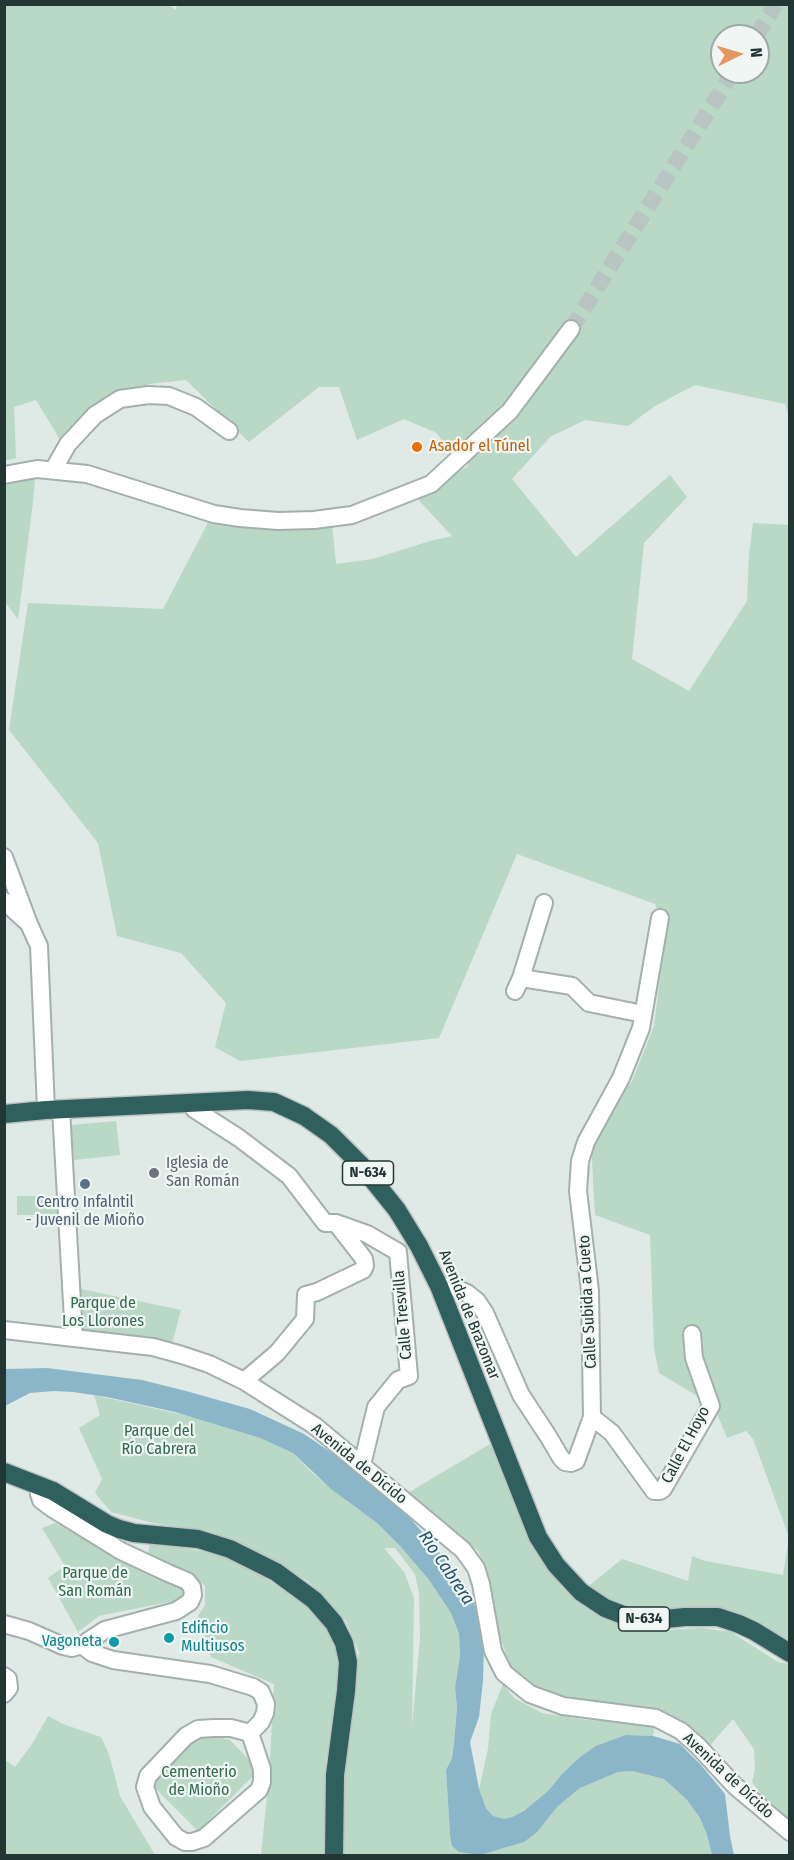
<!DOCTYPE html>
<html>
<head>
<meta charset="utf-8">
<style>
  body { margin:0 }
  #map { position:relative; width:794px; height:1860px; overflow:hidden; background:#dfe9e6; font-family:"Fira Sans Condensed",sans-serif }
  canvas { display:block }
  .frame { position:absolute; inset:0; border:6px solid #223734; pointer-events:none }
  .north { position:absolute; left:710px; top:24px; width:60px; height:60px; box-sizing:border-box; background:#eff6f3; border:2px solid #9daaa7; border-radius:50%; rotate:85deg; font-size:16px; font-weight:700; line-height:24px; text-align:center; color:#223734 }
  .north::after { content:''; display:block; margin:auto; width:21px; height:27px; background:#e49661; clip-path:polygon(50% 0,100% 100%,50% 72%,0 100%) }
</style>
</head>
<body>
<div id="map">
<canvas width="794" height="1860"></canvas>
<div class="frame"></div>
<div class="north">N</div>
</div>
<script>
const ctx = document.querySelector('canvas').getContext('2d');
ctx.lineJoin = 'round';
function fill(path, color) {
  ctx.fillStyle = color;
  ctx.fill(path, 'evenodd');
}
function toPath(rows) {
  const path = new Path2D();
  for (const r of rows) {
    path.moveTo(r[0], r[1]);
    for (let i = 2; i < r.length; i += 2) path.lineTo(r[i], r[i + 1]);
  }
  return path;
}
function trace(path, color, width, dash) {
  ctx.strokeStyle = color;
  ctx.lineWidth = width;
  ctx.lineCap = dash ? 'butt' : 'round';
  ctx.setLineDash(dash || []);
  ctx.stroke(path);
}
function drawText(font, color, halo, rows, align = 'center') {
  ctx.font = font + ' "Fira Sans Condensed",sans-serif';
  ctx.lineWidth = 4.5;
  ctx.setLineDash([]);
  ctx.textBaseline = 'middle';
  ctx.strokeStyle = halo;
  ctx.fillStyle = color;
  for (const [text, x, y, turn = 0] of rows) {
    ctx.save();
    ctx.translate(x, y);
    ctx.rotate((+turn || 0) * Math.PI / 180);
    ctx.textAlign = isNaN(turn) ? turn : align;
    if (halo) ctx.strokeText(text, 0, 0);
    ctx.fillText(text, 0, 0);
    ctx.restore();
  }
}
const green = toPath([
  [169,4,175,10,178,4,789,5,789,416,785,404,695,385,655,406,628,426,585,420,550,437,512,479,576,557,670,475,687,497,644,543,632,659,689,691,747,601,749,555,753,523,789,525,789,1647,721,1610,702,1607,684,1608,656,1613,630,1611,585,1589,622,1559,688,1581,692,1556,705,1561,783,1575,789,1537,753,1439,746,1431,727,1438,714,1406,659,1373,654,1348,650,1235,595,1215,590,1124,606,1116,632,1081,654,1026,666,928,655,904,517,854,439,1038,240,1061,215,1047,226,1003,181,953,117,936,98,843,9,730,28,603,163,609,211,517,332,523,336,564,373,559,430,541,452,536,412,493,467,467,472,452,453,457,437,433,404,419,357,440,339,387,319,387,249,442,186,380,149,384,104,403,62,443,36,400,14,407,16,458,5,461,4,5],
  [722,36,758,36,758,72,722,72],
  [35,478,33,502,18,619,5,602,4,483],
  [116,1121,120,1155,74,1160,71,1125],
  [17,1196,57,1196,57,1215,17,1215],
  [81,1289,181,1310,172,1344,84,1334,82,1330],
  [94,1395,193,1417,260,1438,293,1453,311,1472,348,1502,377,1523,401,1547,429,1580,451,1613,459,1634,460,1656,455,1688,457,1707,454,1743,452,1758,446,1770,450,1835,495,1850,508,1847,548,1818,558,1806,580,1788,618,1772,632,1771,664,1779,687,1800,700,1818,707,1835,712,1855,342,1855,342,1783,359,1652,346,1621,308,1581,261,1555,211,1532,153,1523,111,1512,95,1493,102,1479,79,1428,100,1415],
  [384,1548,395,1548,415,1574,419,1593,420,1638,412,1727,414,1598,404,1572],
  [490,1444,508,1483,524,1529,540,1559,564,1590,598,1613,636,1629,667,1630,702,1628,731,1632,778,1662,789,1664,789,1819,764,1799,752,1782,755,1769,754,1749,733,1719,707,1749,663,1713,565,1701,535,1690,511,1668,497,1628,489,1576,478,1551,457,1533,406,1494],
  [55,1523,128,1562,182,1587,184,1593,182,1597,179,1600,99,1616,78,1632,48,1578,65,1566,42,1528],
  [150,1542,211,1553,236,1560,290,1594,310,1609,327,1629,338,1655,338,1670,335,1714,326,1760,325,1855,261,1855,269,1777,274,1684,211,1657,198,1616,205,1605,205,1586,190,1572,148,1555],
  [503,1684,514,1698,542,1713,588,1720,655,1725,653,1736,626,1735,561,1775,549,1790,524,1811,512,1817,504,1819,494,1817,486,1808,479,1789,488,1749,491,1714],
  [48,1716,63,1724,101,1737,109,1754,120,1796,155,1855,5,1855,5,1760,15,1767,32,1744],
  [198,1735,208,1735,230,1740,259,1770,198,1831,150,1783]
]);
const water = toPath([
  [47,1368,142,1380,186,1391,250,1409,304,1434,345,1462,409,1517,435,1547,470,1592,480,1620,484,1642,483,1681,479,1717,470,1742,479,1789,486,1808,493,1816,504,1819,512,1817,524,1811,549,1790,561,1775,580,1757,596,1746,626,1735,653,1736,680,1744,701,1765,725,1794,730,1836,734,1855,712,1855,707,1835,700,1818,687,1800,674,1788,664,1779,632,1771,618,1772,580,1788,558,1806,537,1832,524,1842,480,1855,459,1852,452,1846,450,1835,446,1770,452,1758,454,1743,457,1707,455,1688,460,1656,459,1634,451,1613,429,1580,401,1547,377,1523,331,1489,293,1453,260,1438,175,1412,107,1397,73,1392,54,1391,30,1393,5,1406,5,1369]
]);
const streetTunnel = toPath([
  [756,36,776,4],
  [571,329,733,72]
]);
const street = toPath([
  [53,470,68,444,95,415,120,399,148,395,169,396,196,407,229,431],
  [4,475,37,469,87,474,214,514,240,518,278,521,314,520,352,515,431,484,510,411,571,329],
  [4,857,29,924,39,946,46,1110],
  [4,901,26,921],
  [521,978,572,986,589,1003,643,1014],
  [515,991,521,978,544,903],
  [193,1103,194,1109,239,1138,289,1176,325,1223,336,1223,364,1259,365,1266,363,1270,317,1292,306,1295,305,1319,277,1353,244,1381],
  [61,1109,74,1338],
  [336,1223,367,1234,398,1252,409,1376,398,1380,376,1407,362,1465],
  [439,1286,453,1287,467,1293,477,1301,485,1313,521,1395,548,1436,561,1458,565,1462,571,1463,576,1461,592,1417,590,1291,578,1191,580,1161,586,1142,621,1078,641,1028,660,918],
  [4,1330,153,1347,182,1355,209,1364,244,1381,315,1426,463,1550,476,1568,481,1584,493,1651,504,1673,530,1694,563,1706,656,1718,681,1731,698,1746,735,1786,790,1832],
  [592,1417,612,1433,654,1491,660,1491,663,1489,711,1406,694,1358,692,1334],
  [4,1624,29,1631,63,1646,72,1648,82,1645,105,1630,176,1611,190,1602,193,1595,192,1587,187,1581,168,1573,121,1551,53,1509,41,1500,39,1494,38,1485],
  [82,1645,92,1653,113,1660,210,1674,253,1687,261,1692,266,1704,265,1713,261,1722,250,1733],
  [4,1676,8,1679,9,1688,4,1694],
  [214,1728,231,1728,250,1733,262,1769,262,1782,259,1790,204,1838,192,1842,185,1842,176,1837,152,1807,145,1787,148,1776,186,1736,198,1729,214,1728]
]);
const highway = toPath([
  [4,1114,46,1110,248,1100,274,1102,304,1116,331,1135,360,1164,397,1210,419,1246,439,1286,538,1537,556,1565,581,1592,605,1608,631,1618,655,1620,685,1617,718,1617,739,1624,754,1631,790,1653],
  [4,1472,53,1491,107,1524,119,1529,134,1533,198,1539,230,1549,276,1572,314,1600,334,1623,344,1643,348,1662,346,1691,335,1775,334,1856]
]);
const markers = [
  [417,447,6,"#e8710a"],
  [154,1173,6,"#6b7280"],
  [85,1184,6,"#5c6f8a"],
  [169,1638,6,"#0f9aa8"],
  [114,1642,6,"#0f9aa8"]
];
const shields = [
  [368,1173,51],
  [644,1619,51]
];
const shieldNames = [
  ["N-634",368,1173],
  ["N-634",644,1619]
];
const foodNames = [
  ["Asador el Túnel",429,447]
];
const worshipNames = [
  ["Iglesia de",166,1164],
  ["San Román",166,1182]
];
const serviceNames = [
  ["Centro Infalntil",85,1203],
  ["- Juvenil de Mioño",85,1221]
];
const streetNames = [
  ["Calle Subida a Cueto",588,1302,-93],
  ["Calle Tresvilla",403,1315,-95],
  ["Avenida de Brazomar",469,1315,68],
  ["Calle El Hoyo",686,1445,-62],
  ["Avenida de Dícido",359,1464,39],
  ["Avenida de Dícido",728,1776,43]
];
const parkNames = [
  ["Parque de",103,1304],
  ["Los Llorones",103,1322],
  ["Parque del",159,1432],
  ["Río Cabrera",159,1450],
  ["Parque de",95,1574],
  ["San Román",95,1592],
  ["Cementerio",199,1773],
  ["de Mioño",199,1791]
];
const cultureNames = [
  ["Edificio",181,1629],
  ["Multiusos",181,1647],
  ["Vagoneta",102,1642,"right"]
];
const waterNames = [
  ["Río Cabrera",446,1568,56]
];
fill(green, '#b9d8c6');
fill(water, '#8bb6c9');
trace(streetTunnel, '#b9c5c2', 16, [16, 8]);
trace(street, '#a3b0ad', 20);
trace(highway, '#bdc3c2', 21);
trace(street, '#fff', 16);
trace(highway, '#30605e', 18);
for (const [x, y, r, color] of markers) {
  const dot = new Path2D();
  dot.arc(x, y, r, 0, 2 * Math.PI);
  ctx.fillStyle = color;
  ctx.fill(dot);
  trace(dot, '#eff6f3', 2);
}
for (const [x, y, w] of shields) {
  const box = new Path2D();
  box.roundRect(x - w / 2, y - 12, w, 24, 4.5);
  ctx.fillStyle = '#eff6f3';
  ctx.fill(box);
  trace(box, '#223734', 1.5);
}
drawText('bold 15px', '#223734', null, shieldNames);
drawText('16px', '#c56008', '#eff6f3', foodNames, 'left');
drawText('16px', '#5b616d', '#eff6f3', worshipNames, 'left');
drawText('16px', '#4e5e75', '#eff6f3', serviceNames);
drawText('16px', '#223734', '#eff6f3', streetNames);
drawText('16px', '#306a4f', '#eff6f3', parkNames);
drawText('16px', '#0d838f', '#eff6f3', cultureNames, 'left');
drawText('italic 18px', '#22546c', '#eff6f3', waterNames);
</script>
</body>
</html>
